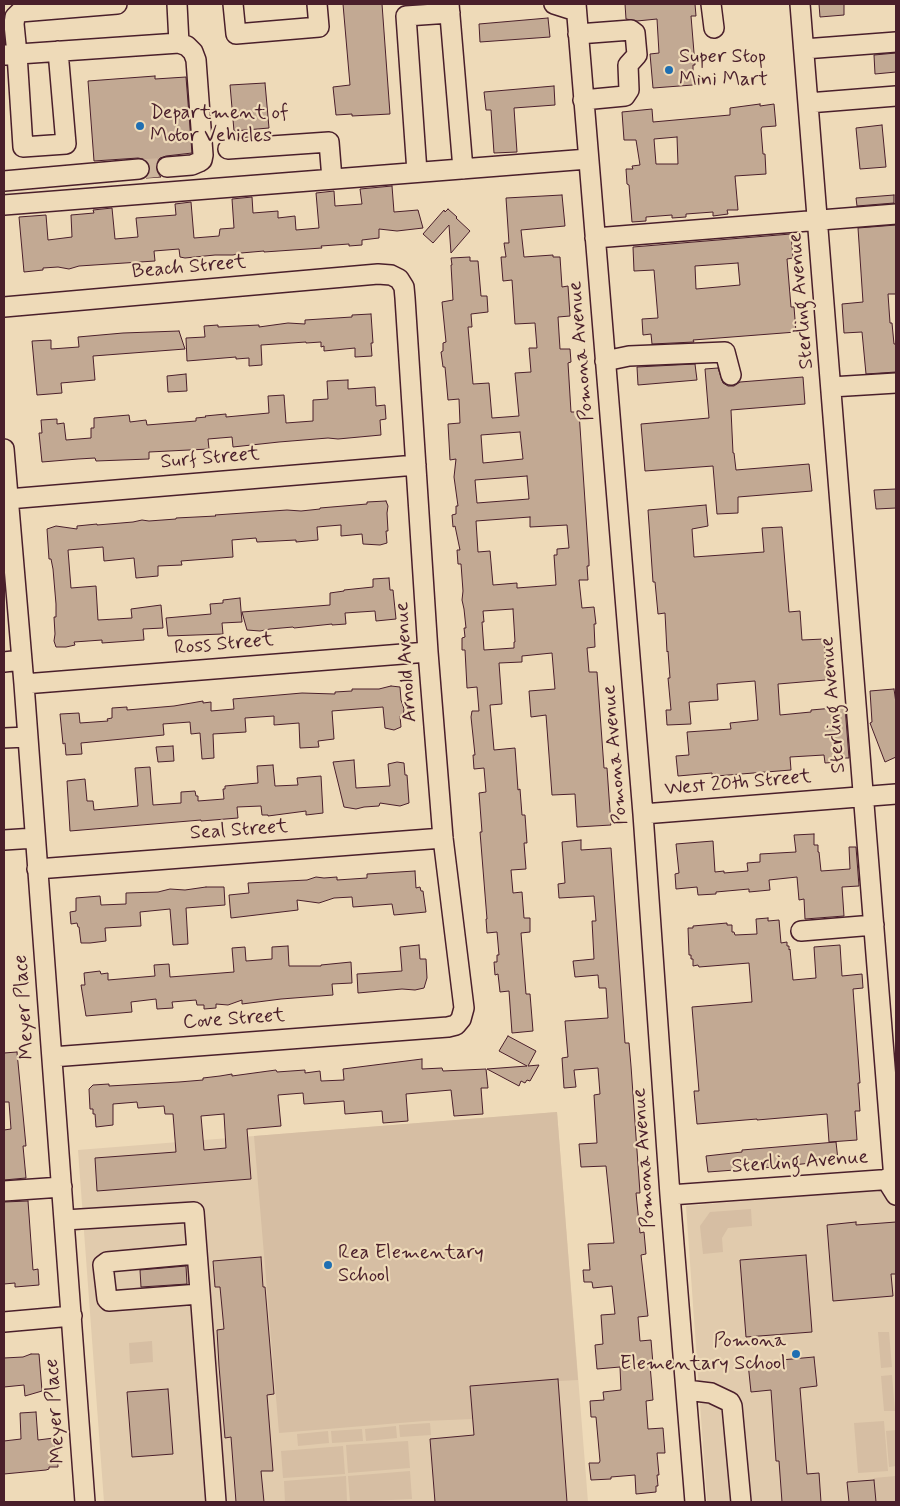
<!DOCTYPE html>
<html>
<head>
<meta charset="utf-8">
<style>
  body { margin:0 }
  #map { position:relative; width:900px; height:1506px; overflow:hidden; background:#eedab8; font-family:Mynerve,sans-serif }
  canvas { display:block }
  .frame { position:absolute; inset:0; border:5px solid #4a1f2b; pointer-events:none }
</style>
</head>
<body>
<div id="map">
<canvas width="900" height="1506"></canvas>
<div class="frame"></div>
</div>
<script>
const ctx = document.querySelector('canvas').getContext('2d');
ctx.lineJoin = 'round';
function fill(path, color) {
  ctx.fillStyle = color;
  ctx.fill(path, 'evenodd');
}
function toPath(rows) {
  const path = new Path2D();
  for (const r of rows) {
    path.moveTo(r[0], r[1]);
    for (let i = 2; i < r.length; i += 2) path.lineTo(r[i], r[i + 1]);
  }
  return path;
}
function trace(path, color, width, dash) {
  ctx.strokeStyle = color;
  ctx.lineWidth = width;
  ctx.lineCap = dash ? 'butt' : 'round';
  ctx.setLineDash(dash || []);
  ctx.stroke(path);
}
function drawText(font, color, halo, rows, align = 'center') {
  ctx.font = font + ' Mynerve,sans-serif';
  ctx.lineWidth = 4.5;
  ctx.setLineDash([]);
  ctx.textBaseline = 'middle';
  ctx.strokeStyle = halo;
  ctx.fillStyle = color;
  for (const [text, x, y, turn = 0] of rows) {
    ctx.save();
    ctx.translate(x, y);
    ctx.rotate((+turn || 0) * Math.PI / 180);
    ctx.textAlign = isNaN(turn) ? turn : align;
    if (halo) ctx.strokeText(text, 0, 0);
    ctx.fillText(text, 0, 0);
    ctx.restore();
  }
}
const built = toPath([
  [557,1112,588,1502,104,1502,78,1150],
  [896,1166,896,1502,707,1502,686,1206,883,1189]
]);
const green = toPath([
  [557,1112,578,1380,470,1386,473,1419,424,1421,279,1433,254,1136],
  [751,1209,752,1226,728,1228,722,1238,723,1252,703,1254,700,1226,710,1212],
  [878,1332,889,1332,892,1367,881,1368],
  [152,1341,153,1362,130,1364,129,1343],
  [892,1375,895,1411,884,1411,881,1376],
  [884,1421,888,1471,858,1473,854,1423],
  [430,1423,431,1435,400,1437,399,1425],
  [396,1426,397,1438,366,1441,365,1429],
  [362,1429,363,1441,332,1443,331,1431],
  [896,1430,896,1466,889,1467,886,1431],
  [328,1431,329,1443,298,1446,297,1434],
  [408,1441,410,1468,348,1473,346,1445],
  [343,1446,345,1474,283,1478,281,1451],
  [410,1471,412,1499,350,1502,348,1476],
  [346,1476,347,1502,285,1502,284,1481],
  [896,1476,896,1502,875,1502,874,1478]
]);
const building = toPath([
  [343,4,382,4,390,114,352,116,352,114,336,115,333,87,350,85,343,4],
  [625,4,695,4,696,16,691,16,695,65,693,65,693,72,691,72,693,85,653,88,650,54,659,53,657,19,637,21,626,19,625,4],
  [819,4,844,4,844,15,820,17,819,4],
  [548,18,550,37,480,42,479,24,548,18],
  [896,53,896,72,875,74,874,55,896,53],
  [155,76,155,79,186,77,192,153,166,156,160,158,157,162,156,167,158,173,161,177,146,178,149,173,150,168,148,162,143,159,138,158,94,161,88,81,155,76],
  [265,83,269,128,234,131,230,85,265,83],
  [554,86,555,105,514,108,517,152,494,153,491,110,486,110,484,92,554,86],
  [760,104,760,106,774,104,776,126,762,127,761,129,763,154,765,154,766,174,735,176,738,210,727,210,728,214,713,216,713,212,686,214,686,217,672,218,672,215,646,217,646,221,632,222,629,185,627,184,626,169,633,169,632,166,640,165,636,140,624,140,622,112,652,109,653,122,730,115,730,108,760,104],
  [677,137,678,164,656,164,654,139,677,137],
  [882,125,886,167,860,169,856,128,882,125],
  [392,186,394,212,418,210,423,228,397,231,379,229,379,238,362,240,362,245,349,246,349,244,321,246,322,248,264,252,264,251,241,253,233,255,215,255,185,258,180,257,179,249,154,251,155,261,79,266,69,269,58,267,43,268,43,270,24,272,19,217,46,215,48,240,72,237,71,215,94,213,93,210,112,208,115,239,138,237,136,218,176,215,175,204,191,202,194,238,219,236,220,229,234,228,232,199,252,197,253,213,278,211,278,218,295,216,296,230,319,228,316,193,334,191,335,206,362,204,360,189,392,186],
  [562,195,565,226,521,230,524,257,553,255,553,257,560,257,562,287,568,286,570,316,558,317,560,349,570,349,571,362,568,363,571,412,579,412,589,561,589,566,587,566,588,580,579,580,582,608,594,607,596,624,594,624,595,647,587,648,589,672,597,672,604,768,607,768,611,825,577,827,575,794,552,795,546,715,531,717,529,691,555,689,552,653,522,656,522,662,499,663,502,704,490,705,494,750,515,748,518,790,520,789,522,815,525,815,527,843,524,843,526,869,511,870,513,893,522,892,524,918,530,918,530,932,521,933,526,994,530,994,533,1031,512,1033,509,991,500,992,498,974,495,975,494,962,497,962,497,955,499,955,497,932,487,933,486,919,487,919,480,832,482,832,479,793,486,792,484,768,474,769,473,755,475,755,471,717,472,711,479,711,477,687,467,688,465,650,462,650,462,638,465,637,464,628,466,628,464,609,462,600,463,591,461,564,458,564,457,550,460,550,455,526,453,527,452,515,456,514,456,506,458,506,454,477,456,459,450,460,448,424,460,423,459,399,448,400,445,367,443,367,441,352,443,351,443,343,446,342,442,302,453,300,451,265,452,265,451,258,470,257,470,261,478,261,481,296,487,296,488,312,471,314,472,327,468,327,473,384,489,383,492,418,519,416,515,373,531,372,529,348,537,348,535,323,515,324,512,280,503,281,501,257,506,257,504,243,509,243,506,198,562,195],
  [520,432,523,459,483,463,481,435,520,432],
  [527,476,529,499,477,503,475,480,527,476],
  [530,517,530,527,567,525,569,548,557,549,557,555,554,555,556,585,517,588,517,583,493,585,490,551,478,552,476,521,530,517],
  [513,609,515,642,514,642,514,648,484,650,482,622,484,622,483,611,513,609],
  [894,195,894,203,857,206,856,198,894,195],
  [448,209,457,217,456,218,470,231,451,253,449,225,433,243,423,234,444,210,445,212,448,209],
  [896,225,896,294,888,294,890,323,892,323,894,344,896,344,896,372,866,374,862,332,844,333,842,304,863,302,858,228,896,225],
  [791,234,793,258,787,259,791,307,794,307,796,332,693,340,694,342,652,344,651,334,643,335,642,319,658,318,654,270,634,271,633,247,791,234],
  [738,263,740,285,696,289,695,266,738,263],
  [371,314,373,343,371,343,372,356,355,357,355,348,324,351,324,346,321,347,321,342,306,343,306,342,261,345,262,365,249,366,249,358,236,359,236,357,187,361,186,338,205,337,204,326,218,325,218,327,259,325,259,327,288,323,305,324,305,320,352,317,352,315,371,314],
  [179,331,185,349,93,356,95,380,61,383,62,393,37,395,32,341,51,340,51,349,79,347,78,337,123,333,179,331],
  [695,364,697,380,638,385,637,367,695,364],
  [718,368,723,383,728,386,734,386,740,382,803,377,805,404,731,410,733,453,734,453,736,470,809,464,812,491,738,497,738,513,717,514,713,466,645,471,641,424,709,418,705,369,718,368],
  [186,374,187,391,168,392,167,376,186,374],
  [348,380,348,389,375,387,376,406,385,405,386,419,380,420,381,435,338,439,328,438,279,442,233,447,232,437,208,439,209,449,149,452,149,459,96,461,95,458,78,459,42,462,39,433,42,433,41,420,57,419,57,424,64,423,66,440,91,438,91,428,94,428,94,418,129,415,130,422,146,420,147,425,196,421,196,418,206,417,205,416,226,414,226,417,269,413,268,396,284,395,286,423,313,421,313,400,328,399,327,381,348,380],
  [896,489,896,508,876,509,874,490,896,489],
  [386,501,388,506,387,513,388,531,386,531,387,543,380,545,363,544,362,534,341,536,341,525,317,527,318,540,296,542,296,540,257,542,256,538,232,540,233,557,181,561,182,565,158,566,158,576,136,578,134,558,104,561,103,547,68,550,71,588,96,586,98,620,132,618,131,609,161,605,163,628,143,629,144,640,102,643,102,640,74,642,75,645,66,647,56,647,54,641,55,634,54,617,56,617,56,604,53,569,51,559,49,559,47,529,56,526,77,529,77,526,97,524,97,525,133,522,142,520,149,521,176,519,176,518,216,516,215,515,287,510,301,511,320,509,320,508,367,504,367,502,386,501],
  [706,505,708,526,692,529,694,557,764,552,762,528,782,527,789,612,800,611,802,640,824,639,827,676,826,680,778,684,780,715,811,712,811,710,845,707,849,758,838,758,839,762,825,763,824,755,790,757,791,770,716,776,716,774,712,775,712,773,678,776,676,756,689,755,687,732,731,729,730,723,758,720,755,681,717,684,718,700,689,702,691,724,667,725,666,710,671,710,668,678,670,678,668,651,667,652,665,613,658,614,655,582,653,582,648,510,706,505],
  [389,578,390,590,393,590,396,619,376,621,375,611,345,613,346,624,332,625,332,624,294,628,293,627,270,629,260,631,247,630,242,612,330,605,330,593,344,591,344,590,373,587,373,579,389,578],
  [240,598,242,622,222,623,223,634,168,636,166,618,211,614,210,604,223,603,223,600,240,598],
  [391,686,400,687,401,700,404,709,403,716,400,716,401,727,394,730,385,728,383,707,332,711,334,739,318,741,319,747,300,748,299,723,274,725,274,716,245,718,246,732,213,734,214,758,202,759,200,733,191,734,190,722,163,724,164,735,81,743,82,754,66,755,65,743,63,744,60,714,79,713,80,723,108,721,107,719,112,718,112,708,127,707,127,710,174,706,203,701,203,703,211,702,211,711,234,709,233,699,302,693,335,694,335,692,352,691,352,689,379,689,391,686],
  [894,689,896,703,896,757,885,762,870,723,872,722,870,691,894,689],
  [173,746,174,761,158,762,156,747,173,746],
  [354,760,356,788,390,786,388,764,397,762,404,763,405,775,407,775,409,803,400,806,380,803,379,806,364,807,356,809,344,807,333,762,354,760],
  [273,765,275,786,298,785,297,778,321,776,323,813,306,815,306,811,268,816,268,815,262,815,261,806,237,807,238,818,201,821,201,820,70,831,67,781,85,779,87,801,93,801,94,810,138,806,135,768,150,767,153,805,181,803,181,792,195,791,196,796,198,796,198,801,224,799,223,789,225,789,225,786,258,783,257,766,273,765],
  [814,834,814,845,818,845,818,852,819,852,821,871,850,869,849,847,856,847,859,886,842,887,844,916,805,919,804,899,799,900,797,877,769,880,770,890,749,892,749,889,716,892,716,894,698,895,697,887,676,889,675,874,679,873,676,844,713,841,715,872,724,871,724,873,748,871,747,863,760,862,760,854,796,852,794,835,814,834],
  [581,840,581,850,611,848,625,1043,629,1043,631,1066,640,1193,636,1193,640,1233,644,1232,646,1254,641,1255,648,1316,638,1317,640,1341,651,1340,653,1364,650,1365,653,1400,646,1401,648,1429,663,1428,665,1453,657,1453,659,1475,657,1475,658,1486,656,1486,656,1492,636,1494,635,1475,611,1477,611,1479,591,1480,589,1463,599,1463,600,1461,596,1417,591,1417,590,1401,604,1400,603,1392,621,1390,620,1367,597,1369,595,1345,603,1344,601,1315,615,1314,612,1286,593,1288,592,1282,584,1282,583,1270,590,1270,588,1244,614,1243,606,1166,581,1167,579,1144,597,1143,594,1095,600,1094,598,1068,574,1070,576,1087,564,1088,562,1058,568,1057,565,1021,608,1018,606,988,599,988,598,975,575,977,573,961,594,959,592,921,596,921,594,896,559,898,558,884,565,883,562,842,581,840],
  [415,871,416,888,420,887,421,891,423,891,426,912,394,915,392,904,353,907,352,897,334,898,319,903,297,900,298,910,231,918,229,895,249,893,248,883,307,880,316,877,324,878,337,877,337,880,367,878,367,874,415,871],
  [206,887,224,887,225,905,186,908,188,944,173,945,170,909,140,912,141,926,105,928,106,941,90,943,81,943,79,927,78,927,77,923,71,924,70,912,76,911,76,898,100,896,101,905,126,904,126,893,158,892,170,889,185,890,206,887],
  [768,918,768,921,779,920,781,943,787,942,787,946,789,946,789,950,790,949,793,980,816,978,814,947,840,945,842,976,862,974,863,988,853,989,860,1083,858,1083,860,1111,855,1111,857,1140,829,1142,827,1114,757,1120,757,1119,697,1124,694,1091,699,1091,692,1007,752,1002,749,963,699,967,698,965,693,966,693,959,691,959,691,955,689,955,688,928,693,928,693,926,727,923,727,925,732,925,732,932,734,932,735,935,757,934,756,919,768,918],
  [419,945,420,959,426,959,427,978,424,988,415,990,402,989,358,993,357,974,402,971,400,947,419,945],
  [288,946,289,966,321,966,321,965,351,962,352,983,332,984,333,995,281,999,242,1004,242,1000,228,1005,216,1004,216,1008,204,1009,204,1005,197,1005,196,1000,172,1002,173,1008,157,1009,156,999,131,1002,132,1012,86,1016,81,985,85,985,84,973,100,971,101,974,108,973,108,980,155,976,154,965,169,964,170,977,234,972,232,948,245,947,246,961,272,959,272,947,288,946],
  [508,1036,536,1051,528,1066,539,1065,530,1081,527,1080,525,1083,521,1081,519,1086,487,1069,527,1066,499,1051,508,1036],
  [17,1052,26,1146,23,1146,26,1178,4,1180,4,1130,11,1129,9,1102,4,1102,4,1053,17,1052],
  [422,1059,422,1069,442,1068,443,1071,486,1069,488,1088,481,1088,483,1114,454,1116,451,1090,406,1094,408,1121,383,1123,382,1111,345,1114,344,1101,304,1104,303,1093,278,1095,281,1126,247,1129,251,1179,97,1191,95,1158,176,1152,173,1114,165,1114,164,1106,138,1108,137,1102,113,1104,113,1125,96,1127,95,1114,93,1114,93,1109,90,1109,89,1089,93,1085,109,1084,109,1086,179,1082,203,1080,203,1078,220,1076,232,1074,232,1076,276,1070,277,1072,305,1070,305,1073,320,1071,321,1081,344,1080,343,1069,422,1059],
  [224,1114,226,1148,204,1150,201,1116,224,1114],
  [836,1142,838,1160,775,1167,708,1172,706,1156,742,1152,742,1150,836,1142],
  [28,1201,33,1270,38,1269,39,1285,15,1287,15,1283,4,1284,4,1202,28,1201],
  [856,1222,856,1225,896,1222,896,1274,891,1274,893,1296,833,1301,827,1225,856,1222],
  [806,1255,812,1332,746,1337,740,1260,806,1255],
  [261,1257,263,1287,265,1287,274,1394,267,1395,273,1471,261,1471,264,1502,236,1502,231,1437,225,1438,219,1366,217,1330,224,1329,220,1287,215,1287,213,1261,261,1257],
  [186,1266,187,1284,141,1287,140,1270,186,1266],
  [31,1354,39,1354,42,1391,25,1396,24,1385,4,1387,4,1358,23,1357,31,1354],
  [814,1357,817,1386,800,1388,807,1474,819,1473,821,1502,782,1502,779,1461,776,1461,771,1390,751,1392,748,1363,814,1357],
  [558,1379,567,1502,435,1502,430,1439,474,1435,470,1386,558,1379],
  [168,1389,173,1454,132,1457,127,1392,168,1389],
  [36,1412,38,1440,54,1438,55,1449,57,1448,58,1467,49,1467,49,1469,46,1470,4,1474,4,1441,21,1439,20,1413,36,1412],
  [874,1480,876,1502,849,1502,847,1482,874,1480]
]);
const minorTunnel = toPath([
  [139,169,167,167]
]);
const minor = toPath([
  [177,4,179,43],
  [233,4,236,34,319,27,317,4],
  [449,4,463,169],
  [554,4,576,11],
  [576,4,643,814,670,1195,695,1502],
  [711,4,714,28],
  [578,34,631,30,635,33,637,55,628,65,629,90,625,96,583,100],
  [804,49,896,42],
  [58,51,66,144,23,147,17,54,14,24,15,17,20,12,117,4],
  [4,55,179,43,187,46,193,52,196,60,203,155,202,160,199,162,192,165,167,167],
  [808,103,896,96],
  [228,149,329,142,332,179],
  [417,172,406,16,450,13],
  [4,181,139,169],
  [4,205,588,159],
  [595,238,896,214],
  [4,307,378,274,391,275,399,279,404,287,405,298,428,652,443,838,464,1008,461,1019,456,1025,448,1027,52,1057],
  [605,361,629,356,725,352,731,375],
  [831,387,896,383],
  [4,449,24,684,85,1502],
  [8,499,416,465],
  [4,662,22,660],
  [24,684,428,652],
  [4,738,28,737],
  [643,814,896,794],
  [4,840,35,838],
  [37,869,443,838],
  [801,931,874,925],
  [886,1179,896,1195],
  [4,1191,62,1187],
  [670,1195,894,1179,800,4],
  [65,1220,194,1212,216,1502],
  [196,1254,107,1262,103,1265,107,1299,109,1301,199,1294],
  [4,1322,72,1316],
  [686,1390,711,1393,730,1402,732,1406,741,1502]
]);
const markers = [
  [669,70,5,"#1f6fb2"],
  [140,126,5,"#1f6fb2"],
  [328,1265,5,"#1f6fb2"],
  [796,1354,5,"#1f6fb2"]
];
const poiNames = [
  ["Super Stop",679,58],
  ["Mini Mart",679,81],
  ["Department of",150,114],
  ["Motor Vehicles",150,137],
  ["Rea Elementary",338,1254],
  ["School",338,1277],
  ["Pomona",786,1342,"right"],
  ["Elementary School",786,1365,"right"]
];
const streetNames = [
  ["Beach Street",189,268,-5],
  ["Sterling Avenue",802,301,-95],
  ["Pomona Avenue",582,351,-95],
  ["Surf Street",210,459,-5],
  ["Ross Street",224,645,-5],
  ["Arnold Avenue",407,662,-94],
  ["Sterling Avenue",834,705,-95],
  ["Pomona Avenue",616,755,-95],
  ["West 20th Street",738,784,-5],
  ["Seal Street",239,831,-4],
  ["Meyer Place",25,1007,-94],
  ["Cove Street",234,1020,-4],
  ["Pomona Avenue",645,1158,-94],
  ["Sterling Avenue",800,1163,-4],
  ["Meyer Place",56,1411,-94]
];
fill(built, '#e1cbad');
fill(green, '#d6bea3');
fill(building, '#c2a993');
trace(building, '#4a1f2b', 1);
trace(minorTunnel, '#cdb59c', 19, [19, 9]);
trace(minor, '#4a1f2b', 22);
trace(minor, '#eedab8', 19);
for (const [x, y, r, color] of markers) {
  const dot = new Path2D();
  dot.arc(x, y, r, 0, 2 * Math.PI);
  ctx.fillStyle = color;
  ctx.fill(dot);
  trace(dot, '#eedab8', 2);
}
drawText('20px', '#4a1f2b', '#eedab8', poiNames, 'left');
drawText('20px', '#4a1f2b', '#eedab8', streetNames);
</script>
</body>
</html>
